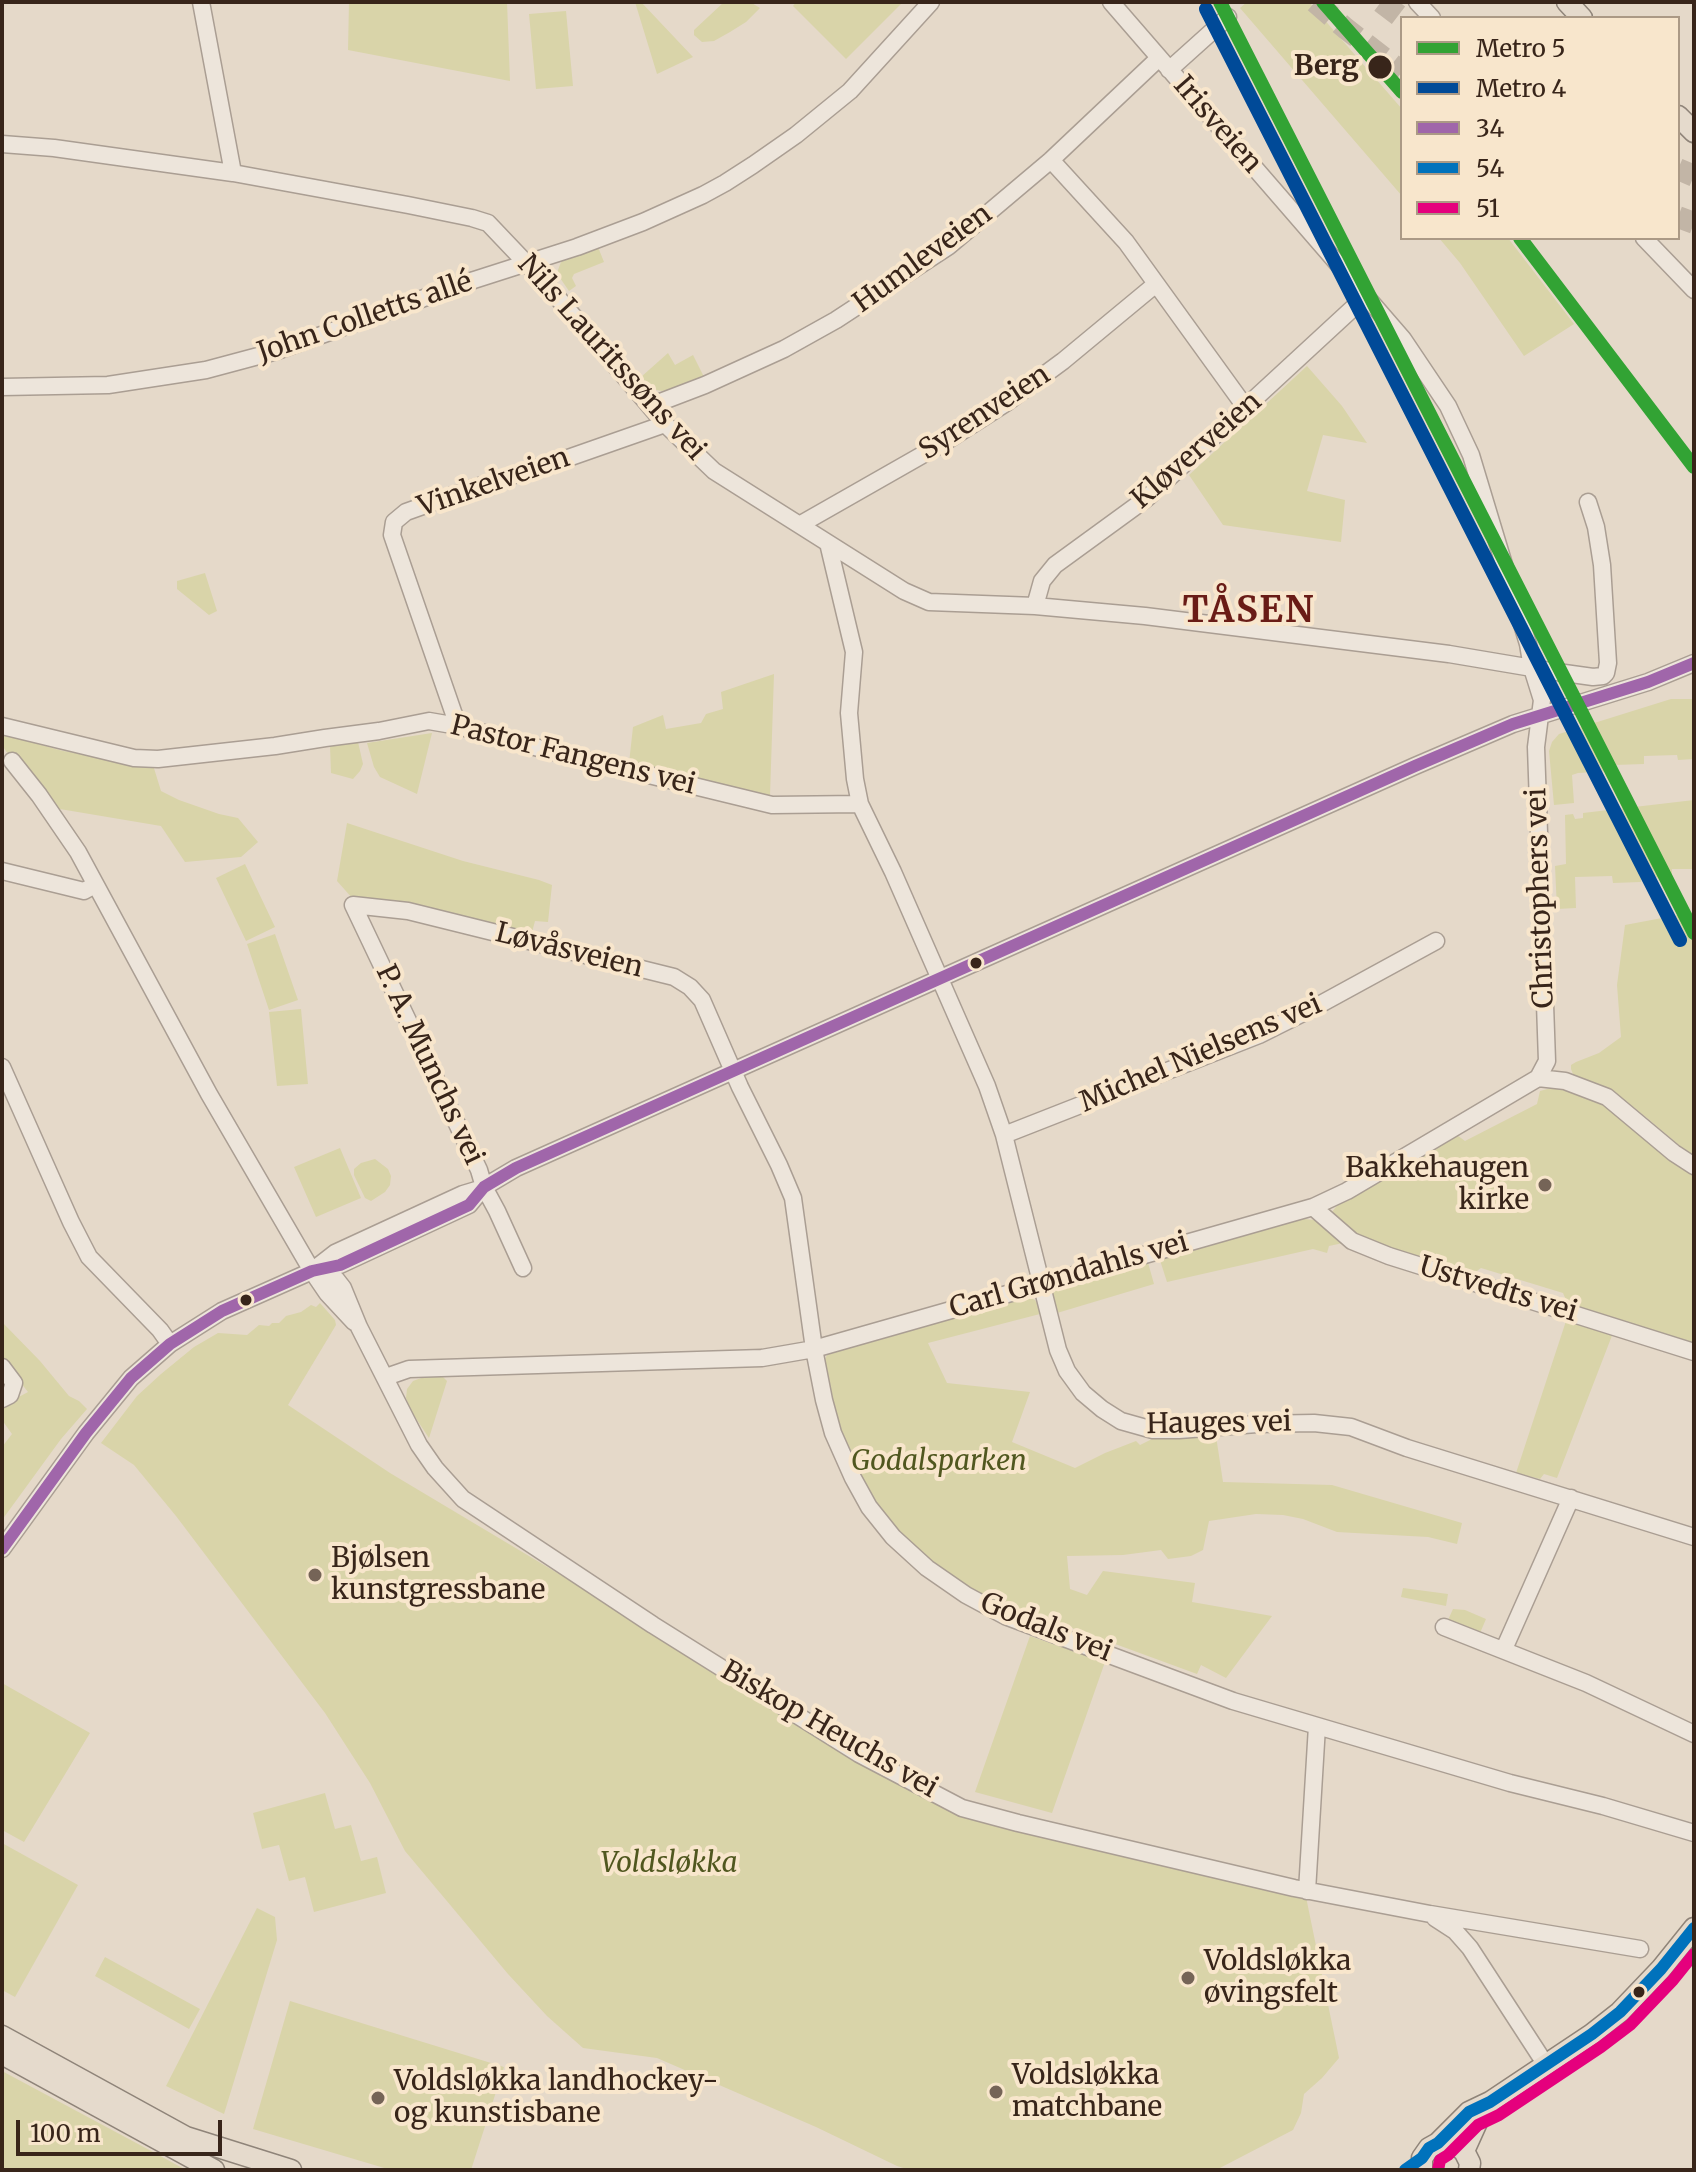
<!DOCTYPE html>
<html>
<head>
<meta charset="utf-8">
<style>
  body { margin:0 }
  #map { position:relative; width:1696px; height:2172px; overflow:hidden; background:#e5d9c9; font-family:Merriweather,serif }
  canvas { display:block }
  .frame { position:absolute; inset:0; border:4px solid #38251a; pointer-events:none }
  .legend { position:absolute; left:1400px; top:16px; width:280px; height:224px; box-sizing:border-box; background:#f8e6cc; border:2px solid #ab9985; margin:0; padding:10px 14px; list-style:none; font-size:24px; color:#38251a }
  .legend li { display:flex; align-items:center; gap:16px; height:40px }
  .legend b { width:40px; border:2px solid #ab9985 }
  .scale { position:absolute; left:16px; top:2120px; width:206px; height:36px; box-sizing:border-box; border:4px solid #38251a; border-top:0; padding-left:10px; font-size:24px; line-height:28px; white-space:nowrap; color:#38251a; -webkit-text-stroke:6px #f8e6cc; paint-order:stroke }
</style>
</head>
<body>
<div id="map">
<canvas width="1696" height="2172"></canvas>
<div class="frame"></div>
<ul class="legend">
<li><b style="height:10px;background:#32a334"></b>Metro 5</li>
<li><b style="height:10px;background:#004a98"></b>Metro 4</li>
<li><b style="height:10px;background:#a066aa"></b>34</li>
<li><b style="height:10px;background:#0072bc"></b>54</li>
<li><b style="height:10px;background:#e5007d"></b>51</li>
</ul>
<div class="scale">100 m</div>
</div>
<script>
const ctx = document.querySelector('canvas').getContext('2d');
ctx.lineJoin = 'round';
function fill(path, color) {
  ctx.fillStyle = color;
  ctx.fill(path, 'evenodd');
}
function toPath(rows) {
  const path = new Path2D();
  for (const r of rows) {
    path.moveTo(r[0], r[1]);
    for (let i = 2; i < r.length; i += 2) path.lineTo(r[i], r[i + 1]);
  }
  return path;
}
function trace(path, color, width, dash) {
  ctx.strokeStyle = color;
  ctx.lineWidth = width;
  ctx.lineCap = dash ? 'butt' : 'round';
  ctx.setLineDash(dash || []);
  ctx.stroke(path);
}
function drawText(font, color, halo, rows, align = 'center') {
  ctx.font = font + ' Merriweather,serif';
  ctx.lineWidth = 8;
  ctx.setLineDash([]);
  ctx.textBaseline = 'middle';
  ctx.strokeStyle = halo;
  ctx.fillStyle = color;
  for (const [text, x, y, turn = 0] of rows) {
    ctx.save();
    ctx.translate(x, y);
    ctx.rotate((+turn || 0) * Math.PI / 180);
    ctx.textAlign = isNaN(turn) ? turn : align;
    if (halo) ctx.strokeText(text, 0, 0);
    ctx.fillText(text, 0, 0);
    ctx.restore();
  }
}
const green = toPath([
  [349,2,507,2,510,81,348,50],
  [635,2,641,2,693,57,657,74],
  [724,2,750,2,760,8,746,22,730,32,714,41,702,42,694,35,694,30],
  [796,2,903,2,846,59,793,6],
  [1247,2,1309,2,1402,109,1402,196,1240,8],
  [566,11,573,86,536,89,529,14],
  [1439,238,1508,238,1574,324,1524,356,1460,263],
  [598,247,604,262,574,274,572,278,576,286,569,291,558,275,558,270,561,262,567,257],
  [668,353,675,365,693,355,704,377,676,388,662,391,651,389,641,377],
  [1307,366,1342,406,1367,443,1323,435,1307,491,1345,500,1341,542,1223,525,1189,475],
  [205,573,217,611,209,615,177,589,177,581],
  [774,674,770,796,629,763,633,727,663,715,666,729,701,723,706,714,723,709,721,692],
  [1671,699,1694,699,1694,759,1678,760,1677,755,1644,756,1644,764,1614,765,1614,771,1578,773,1572,775,1574,803,1554,805,1549,751,1552,742,1559,734],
  [432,733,417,794,380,777,374,767,367,743],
  [2,734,63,751,153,765,161,791,179,800,219,814,238,818,258,842,241,857,185,862,161,826,42,806,2,745],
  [358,742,363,764,360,771,353,779,331,773,330,746],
  [1694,800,1694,869,1672,869,1672,877,1641,878,1641,882,1613,883,1612,876,1575,877,1576,908,1557,909,1555,866,1566,864,1565,815,1573,814,1575,819,1583,818,1583,813],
  [347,823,463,861,539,880,552,885,548,922,535,921,531,936,353,899,337,881],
  [245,864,275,927,246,941,216,878],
  [1694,912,1694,1152,1693,1157,1647,1118,1620,1097,1604,1087,1579,1078,1573,1074,1571,1069,1571,1065,1576,1062,1599,1053,1621,1037,1617,985,1625,925],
  [275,934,298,1000,269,1010,247,944],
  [301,1009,308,1084,277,1086,269,1012],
  [1551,1088,1583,1093,1612,1105,1694,1168,1694,1345,1569,1307,1563,1293,1481,1268,1470,1276,1357,1237,1333,1217,1332,1212,1339,1203,1451,1138,1457,1135,1465,1141,1537,1104,1540,1091],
  [340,1148,361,1198,316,1217,294,1167],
  [375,1159,388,1169,391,1176,390,1185,385,1192,371,1201,365,1198,354,1175,354,1169,361,1163],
  [1296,1218,1314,1220,1343,1243,1329,1246,1327,1253,1313,1249,1167,1282,1158,1254],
  [1147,1259,1154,1284,1057,1313,1051,1295,1057,1286],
  [1027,1296,1035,1300,1038,1305,1040,1314,928,1343,947,1383,1030,1392,1012,1442,1075,1468,1105,1453,1136,1441,1140,1445,1152,1439,1216,1436,1223,1482,1332,1485,1462,1523,1457,1544,1428,1537,1337,1532,1303,1519,1283,1515,1256,1514,1209,1521,1203,1550,1191,1556,1168,1559,1161,1550,1123,1555,1067,1556,1070,1589,1087,1595,1103,1571,1195,1583,1192,1602,1272,1616,1226,1678,1201,1665,1197,1674,1058,1623,1055,1628,972,1591,934,1567,904,1538,878,1506,859,1475,842,1441,823,1363,829,1351],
  [320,1303,335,1320,336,1325,288,1405,390,1473,842,1743,963,1806,1306,1897,1339,2058,1322,2078,1304,2094,1301,2113,1293,2130,1216,2170,910,2170,897,2166,816,2127,657,2058,583,2048,547,2016,508,1974,405,1851,370,1783,325,1713,176,1516,134,1465,101,1443,137,1396,161,1374,194,1347,218,1333,247,1335,259,1325,269,1326,272,1323,279,1323,286,1316,301,1312,311,1305,316,1307],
  [1567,1318,1613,1333,1557,1478,1544,1474,1540,1479,1516,1473],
  [2,1322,40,1361,69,1396,79,1401,87,1409,61,1439,2,1520,2,1447,12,1434,2,1420,2,1406,28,1392,2,1359],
  [424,1377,443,1377,447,1381,429,1438,411,1411,406,1398,407,1389,413,1381],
  [1403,1588,1448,1594,1446,1606,1401,1597],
  [1453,1609,1465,1610,1486,1619,1480,1633,1448,1620],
  [1030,1636,1105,1662,1052,1813,975,1792],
  [2,1683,90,1733,24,1842,2,1830],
  [325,1793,335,1829,351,1825,361,1861,377,1857,386,1893,314,1912,305,1877,289,1881,279,1845,262,1849,253,1813],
  [2,1843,78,1885,15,1997,2,1990],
  [257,1908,275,1917,277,1940,224,2114,166,2086],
  [105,1957,200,2009,189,2029,95,1976],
  [290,2001,504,2067,471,2170,391,2170,253,2129],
  [2,2071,153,2152,186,2170,2,2170]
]);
const highwayTunnel = toPath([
  [1315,2,1345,28,1402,72],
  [1381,2,1402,18],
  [1678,169,1694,176],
  [1678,217,1694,223]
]);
const minor = toPath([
  [201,2,233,173],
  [1111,2,1403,339,1448,406,1471,455,1528,644,1532,668,1542,700,1536,747,1547,1061,1538,1078],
  [1417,2,1432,18],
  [1169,70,1228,17],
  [2,144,54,148,233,173,408,205,472,218,488,223,546,284,665,424,714,471,904,591,929,602,1035,606,1145,616,1449,654,1550,671,1593,677,1603,676,1606,673,1608,663,1602,565,1596,527,1588,502],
  [1051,160,1126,242,1246,408],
  [1644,238,1694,290],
  [2,387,108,385,206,370,277,351,474,280,577,247,643,222,703,195,725,183,753,165,796,135,850,91,931,2],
  [650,406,705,385,784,349,836,320,949,246,1051,160,1159,58],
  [801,524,945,442,1006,403,1063,361,1156,284],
  [828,543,854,652,849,713,855,779,860,804,893,872,987,1086,1004,1135,1058,1350,1067,1371,1083,1393,1102,1409,1121,1421,1153,1430,1179,1430,1257,1424,1314,1423,1351,1427,1407,1448,1694,1537],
  [1035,606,1042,581,1055,565,1147,498,1366,296],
  [2,726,134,758,158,759,275,746,325,738,379,731,429,721,458,726,546,750,772,805,860,804],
  [458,726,392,535,394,522,406,512,473,488,568,458,665,424],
  [12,761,39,795,78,852,209,1094,312,1271,327,1293,354,1322],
  [2,871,84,891,95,885],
  [353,905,408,911,674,977,690,987,702,1000,740,1087,779,1165,793,1198,814,1349,824,1400,833,1433,853,1478,869,1507,893,1537,927,1568,966,1595,1005,1616,1233,1701,1510,1783,1603,1806,1694,1833],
  [353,905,479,1170,484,1187,497,1211,523,1268],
  [2,1067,71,1222,89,1257,160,1330,170,1344],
  [1004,1135,1259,1035,1317,1006,1436,941],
  [1313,1207,1352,1241,1389,1256,1694,1352],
  [317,1267,335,1253,463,1194,483,1188],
  [315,1272,336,1279,343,1288,359,1327,419,1445,435,1468,463,1499,653,1625,859,1754,962,1808,1018,1823,1294,1888,1430,1914,1640,1949],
  [2,1367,14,1383,10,1395,2,1399],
  [386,1377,409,1369,762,1358,814,1349,1313,1207,1347,1191,1538,1078,1565,1081,1607,1097,1674,1153,1694,1166],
  [2,1549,86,1433,131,1378,170,1344,222,1311,312,1271,340,1265,469,1205,484,1187,516,1168,1415,766,1513,724,1648,682,1694,663],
  [1444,1627,1586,1683,1694,1734],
  [1504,1649,1571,1498],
  [1307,1891,1317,1726],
  [1435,1918,1455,1931,1470,1948,1546,2065]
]);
const major = toPath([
  [1567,2,1582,18],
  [1678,116,1694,132],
  [2,2036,186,2137,291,2170],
  [2,2054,214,2170],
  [1438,2143,1469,2112,1490,2102,1592,2034,1620,2012,1661,1969,1694,1928],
  [1464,2151,1478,2120,1488,2105],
  [1422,2170,1422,2158,1429,2148,1438,2143,1445,2142,1452,2143,1464,2151,1470,2163,1469,2170]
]);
const bus1 = toPath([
  [2,1549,86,1433,131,1378,170,1344,222,1311,312,1271,340,1265,469,1205,484,1187,516,1168,1415,766,1513,724,1648,682,1694,663]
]);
const bus2 = toPath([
  [1405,2170,1422,2158,1429,2148,1438,2143,1469,2112,1490,2102,1592,2034,1620,2012,1661,1969,1694,1928]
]);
const bus3 = toPath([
  [1438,2170,1440,2160,1448,2155,1478,2125,1499,2115,1601,2047,1630,2025,1673,1980,1694,1954]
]);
const metro1 = toPath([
  [1220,2,1694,933],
  [1323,2,1402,92],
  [1520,238,1694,467]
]);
const metro2 = toPath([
  [1206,9,1680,940]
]);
const markers = [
  [1380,67,13,"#38251a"],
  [976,963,7,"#38251a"],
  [1545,1185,8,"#756457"],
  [246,1300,7,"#38251a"],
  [315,1575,8,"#756457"],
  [1188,1978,8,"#756457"],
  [1639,1992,7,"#38251a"],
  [996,2092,8,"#756457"],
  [378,2098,8,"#756457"]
];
const stopNames = [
  ["Berg",1359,67]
];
const streetNames = [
  ["Irisveien",1217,125,49],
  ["Humleveien",923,259,-36],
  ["John Colletts allé",365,318,-19],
  ["Nils Lauritssøns vei",611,358,48],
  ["Syrenveien",985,413,-33],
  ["Kløverveien",1197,451,-41],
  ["Vinkelveien",494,483,-19],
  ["Pastor Fangens vei",573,756,14],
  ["Christophers vei",1541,898,-92],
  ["Løvåsveien",569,951,14],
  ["Michel Nielsens vei",1201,1054,-23],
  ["P. A. Munchs vei",429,1065,65],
  ["Carl Grøndahls vei",1069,1276,-16],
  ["Ustvedts vei",1498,1290,17],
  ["Hauges vei",1219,1424,-1],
  ["Godals vei",1046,1628,22],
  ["Biskop Heuchs vei",829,1730,30]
];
const poiNames = [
  ["Bakkehaugen",1529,1169,"right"],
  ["kirke",1529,1201,"right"],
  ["Bjølsen",331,1559],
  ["kunstgressbane",331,1591],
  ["Voldsløkka",1204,1962],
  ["øvingsfelt",1204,1994],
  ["Voldsløkka",1012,2076],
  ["matchbane",1012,2108],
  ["Voldsløkka landhockey-",394,2082],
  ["og kunstisbane",394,2114]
];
const parkNames = [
  ["Godalsparken",939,1462],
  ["Voldsløkka",669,1864]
];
const districtNames = [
  ["TÅSEN",1249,612]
];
fill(green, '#d9d4a9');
trace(highwayTunnel, '#c2b5a6', 22, [22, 11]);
trace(minor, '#aa9e93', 19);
trace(major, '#8f8479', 23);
trace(minor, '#ede5db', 16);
trace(major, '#e5dacc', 20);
trace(bus1, '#a066aa', 12);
trace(bus2, '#0072bc', 12);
trace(bus3, '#e5007d', 12);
trace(metro1, '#32a334', 14);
trace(metro2, '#004a98', 14);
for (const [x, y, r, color] of markers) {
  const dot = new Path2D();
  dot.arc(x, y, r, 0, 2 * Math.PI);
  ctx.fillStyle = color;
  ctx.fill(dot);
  trace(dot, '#f8e6cc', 3);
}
drawText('bold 28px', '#38251a', '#f8e6cc', stopNames, 'right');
drawText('28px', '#38251a', '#f8e6cc', streetNames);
drawText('28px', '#38251a', '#f8e6cc', poiNames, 'left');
drawText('italic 28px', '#50571f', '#f8e6cc', parkNames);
ctx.letterSpacing = '2px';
drawText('bold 36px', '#691c16', '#f8e6cc', districtNames);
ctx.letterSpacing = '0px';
</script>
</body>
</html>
